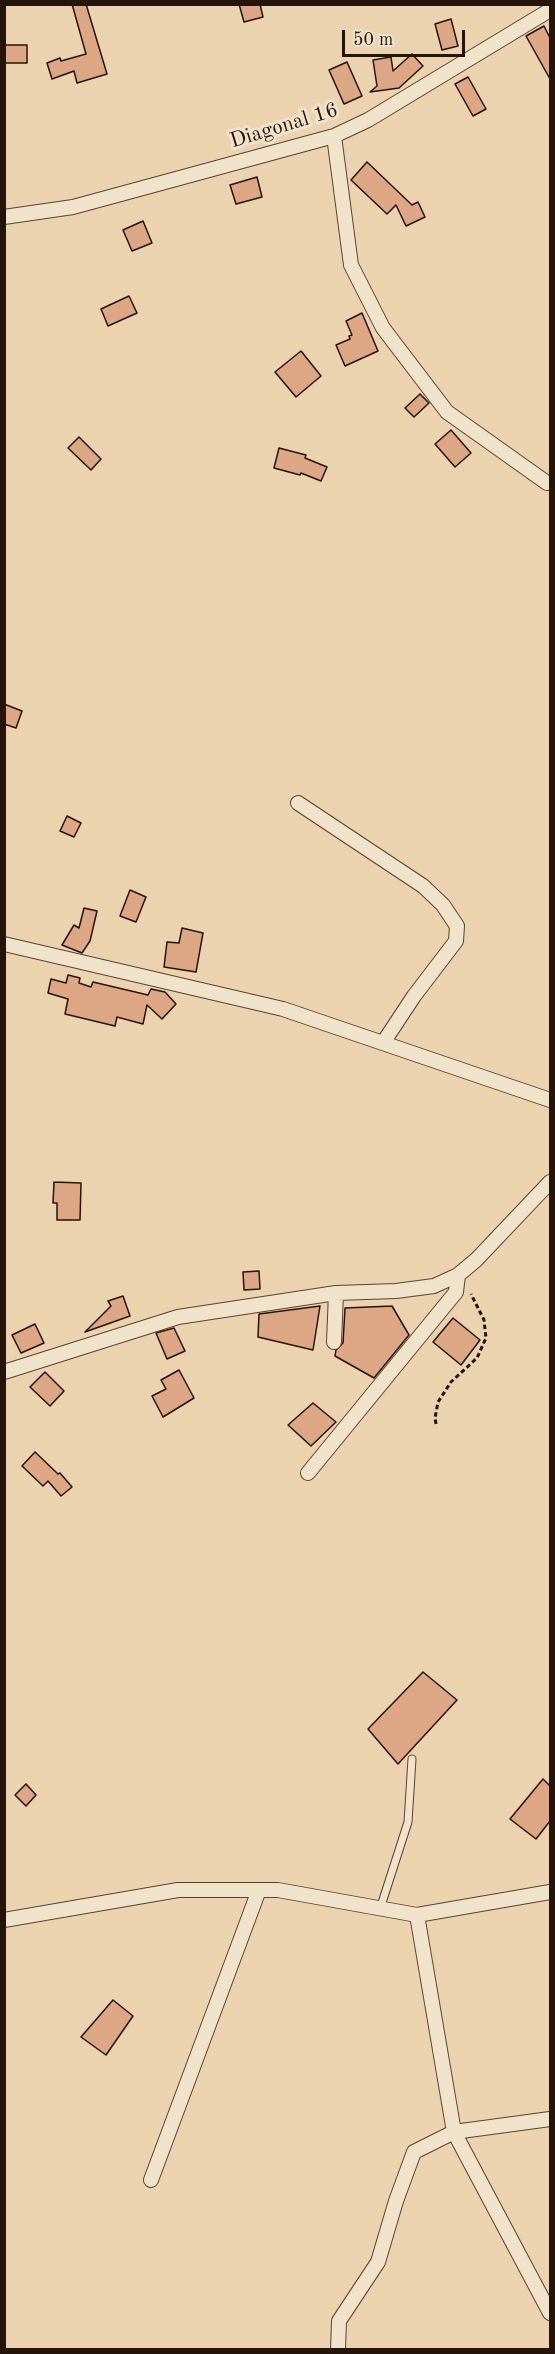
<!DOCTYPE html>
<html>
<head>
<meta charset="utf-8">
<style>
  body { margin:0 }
  #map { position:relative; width:555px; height:2354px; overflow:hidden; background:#ead3ae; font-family:"Old Standard TT",serif }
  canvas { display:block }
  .frame { position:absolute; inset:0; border:6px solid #251409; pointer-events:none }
  .scale { position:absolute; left:342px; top:30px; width:123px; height:27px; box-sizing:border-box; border:3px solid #251409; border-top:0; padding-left:8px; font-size:18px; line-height:21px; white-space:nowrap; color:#251409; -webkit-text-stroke:4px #f1e2ca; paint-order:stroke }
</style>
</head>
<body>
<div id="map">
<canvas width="555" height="2354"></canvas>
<div class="frame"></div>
<div class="scale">50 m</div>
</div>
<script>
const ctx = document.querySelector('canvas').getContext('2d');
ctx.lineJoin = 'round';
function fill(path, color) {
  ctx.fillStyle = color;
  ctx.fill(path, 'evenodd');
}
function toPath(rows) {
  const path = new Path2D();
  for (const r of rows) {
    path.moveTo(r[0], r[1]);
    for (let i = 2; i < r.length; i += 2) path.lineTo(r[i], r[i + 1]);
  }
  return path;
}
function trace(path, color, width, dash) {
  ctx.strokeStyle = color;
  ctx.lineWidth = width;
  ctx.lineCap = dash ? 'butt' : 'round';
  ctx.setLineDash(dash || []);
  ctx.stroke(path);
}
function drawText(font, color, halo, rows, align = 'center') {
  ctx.font = font + ' "Old Standard TT",serif';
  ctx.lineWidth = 6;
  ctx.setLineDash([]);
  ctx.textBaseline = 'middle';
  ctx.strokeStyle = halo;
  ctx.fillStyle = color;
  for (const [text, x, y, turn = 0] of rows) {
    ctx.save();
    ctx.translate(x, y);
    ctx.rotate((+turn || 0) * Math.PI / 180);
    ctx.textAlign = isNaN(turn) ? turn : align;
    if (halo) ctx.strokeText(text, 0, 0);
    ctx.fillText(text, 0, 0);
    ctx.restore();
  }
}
const building = toPath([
  [72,4,86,4,107,74,77,83,74,71,52,79,47,63,60,58,61,61,86,54,72,4],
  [239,4,260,4,263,17,244,22,239,4],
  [451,19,458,46,442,50,435,24,451,19],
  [544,26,550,38,550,79,526,36,544,26],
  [4,45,27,45,27,63,4,63,4,45],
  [412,54,423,66,399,88,370,92,377,86,373,60,391,57,393,71,412,54],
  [347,62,362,96,344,104,329,70,347,62],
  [468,77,486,109,473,116,455,84,468,77],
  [367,162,412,205,418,202,425,217,406,226,396,205,387,214,351,180,367,162],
  [257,177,262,197,236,204,230,185,257,177],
  [143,221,152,243,132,251,123,230,143,221],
  [129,296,137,313,108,326,101,309,129,296],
  [362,313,378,351,345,366,336,345,350,339,349,336,352,335,346,321,362,313],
  [301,351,321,376,296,397,275,372,301,351],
  [420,394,429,403,414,417,405,408,420,394],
  [451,430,471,453,455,467,435,444,451,430],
  [79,437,101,459,91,470,68,448,79,437],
  [279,448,306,455,305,458,327,467,321,481,301,473,300,475,274,468,279,448],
  [4,704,22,711,16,728,4,724,4,704],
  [67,816,81,823,74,837,60,831,67,816],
  [130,890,146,897,136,922,120,916,130,890],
  [84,908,97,911,90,941,82,953,62,945,74,925,79,928,84,908],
  [182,928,203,933,196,972,164,967,167,942,179,943,182,928],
  [68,975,80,978,79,983,91,987,93,982,148,995,151,989,165,992,176,1004,162,1019,147,1005,143,1024,117,1017,115,1026,65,1014,68,999,48,993,51,979,66,983,68,975],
  [54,1182,81,1183,80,1220,57,1220,57,1203,53,1203,54,1182],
  [259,1271,260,1289,244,1290,243,1272,259,1271],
  [123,1296,130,1316,85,1332,111,1306,108,1301,123,1296],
  [320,1306,313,1350,258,1337,259,1314,320,1306],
  [392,1306,409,1335,374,1378,335,1356,336,1350,343,1343,345,1308,392,1306],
  [453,1318,480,1340,461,1365,433,1342,453,1318],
  [35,1324,44,1343,21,1353,12,1335,35,1324],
  [174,1328,185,1351,167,1359,156,1333,174,1328],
  [179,1370,194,1398,163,1417,152,1396,166,1389,161,1380,179,1370],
  [45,1372,64,1391,50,1406,30,1387,45,1372],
  [313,1403,336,1422,311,1446,288,1425,313,1403],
  [35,1452,58,1474,60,1473,72,1487,61,1496,48,1481,43,1486,22,1466,35,1452],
  [423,1672,457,1700,398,1764,368,1729,423,1672],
  [543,1779,550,1786,550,1821,536,1839,510,1819,543,1779],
  [26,1784,36,1795,26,1806,15,1795,26,1784],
  [113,2000,133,2016,106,2055,81,2037,113,2000]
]);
const path = toPath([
  [436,1424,435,1418,438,1402,451,1382,477,1358,486,1338,484,1320,471,1294]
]);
const lane = toPath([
  [380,1909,408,1822,412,1759]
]);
const street = toPath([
  [334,136,351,265,383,328,447,412,547,483],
  [4,217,73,207,334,136,368,120,550,10],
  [298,803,423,886,443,905,457,926,456,941,414,996,383,1043],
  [4,944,283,1009,550,1100],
  [334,1342,336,1293],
  [4,1372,178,1317,336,1293,396,1291,434,1286,458,1275,476,1260,550,1182],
  [308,1473,456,1292,458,1275],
  [417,1915,454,2132,550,2313],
  [4,1920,178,1890,278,1890,417,1915,550,1892],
  [151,2180,259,1890],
  [338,2350,339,2321,378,2262,396,2201,414,2152,454,2132,550,2119]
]);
const streetNames = [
  ["Diagonal 16",284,126,-17]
];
fill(building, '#dda786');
trace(building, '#251409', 1.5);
trace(lane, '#564432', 9);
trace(street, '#564432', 16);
trace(path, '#251409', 3, [4.5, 3]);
trace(lane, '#f1e2ca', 7);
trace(street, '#f1e2ca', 14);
drawText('21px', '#251409', '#f1e2ca', streetNames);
</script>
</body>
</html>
